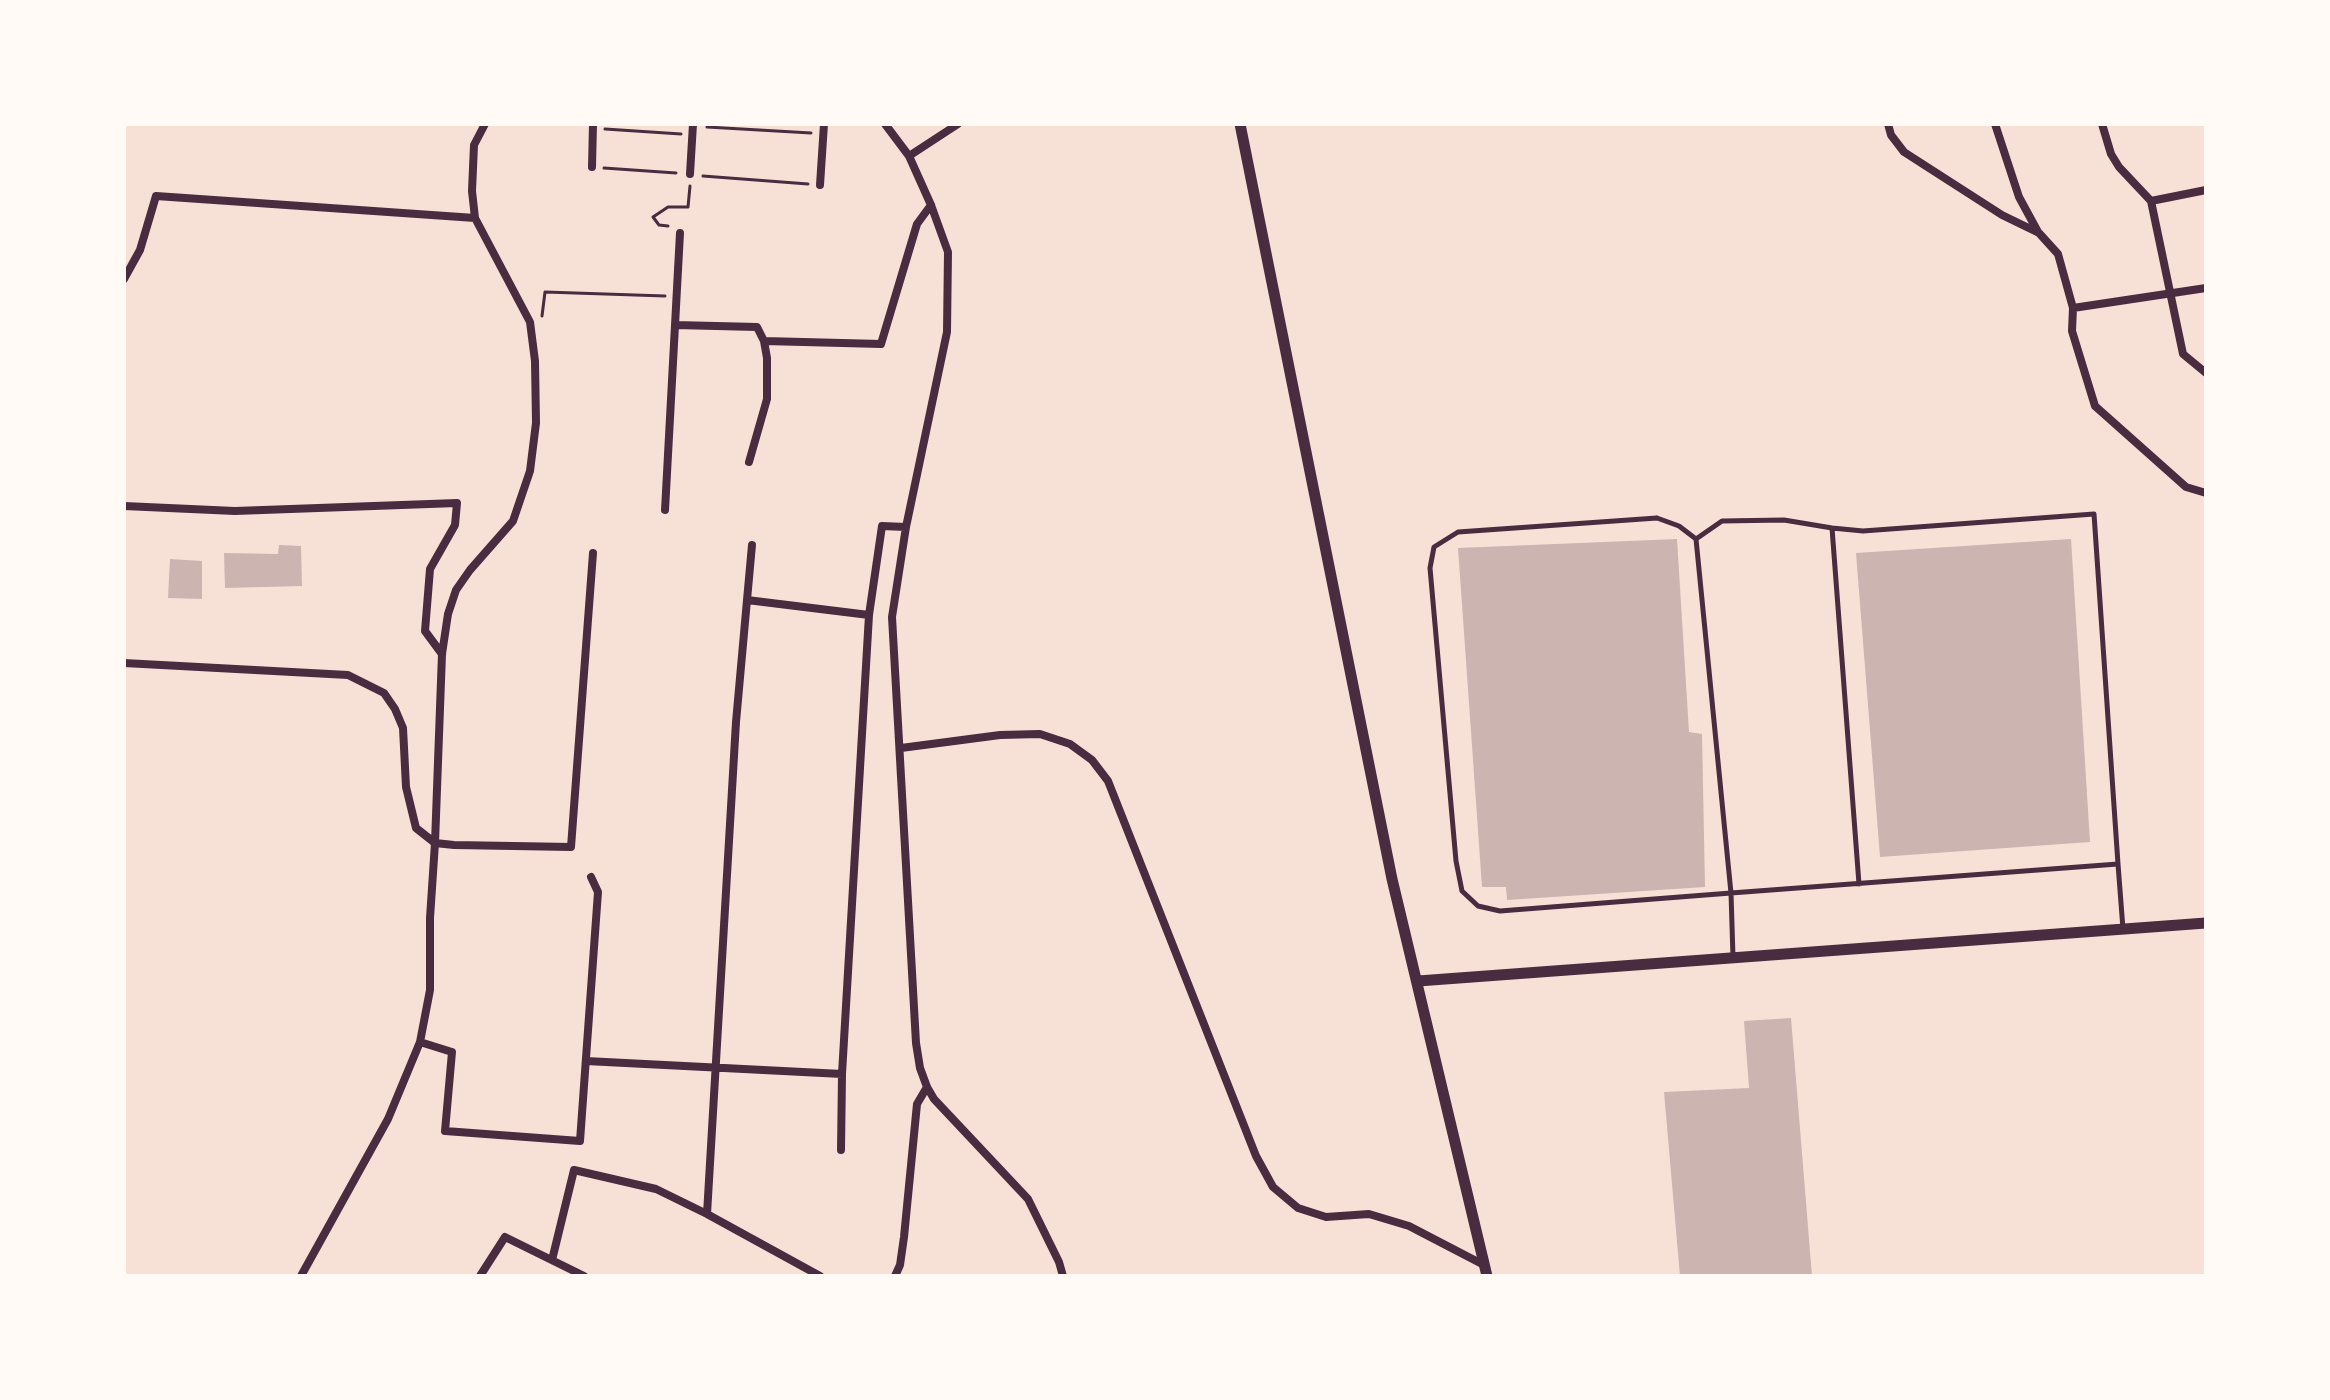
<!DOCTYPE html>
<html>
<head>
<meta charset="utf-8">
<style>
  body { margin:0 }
  #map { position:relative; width:2330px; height:1400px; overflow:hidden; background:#f7e1d7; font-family:"IBM Plex Sans",sans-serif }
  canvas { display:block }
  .frame { position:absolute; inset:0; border:126px solid #fffaf5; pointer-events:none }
</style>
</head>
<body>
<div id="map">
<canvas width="2330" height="1400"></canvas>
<div class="frame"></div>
</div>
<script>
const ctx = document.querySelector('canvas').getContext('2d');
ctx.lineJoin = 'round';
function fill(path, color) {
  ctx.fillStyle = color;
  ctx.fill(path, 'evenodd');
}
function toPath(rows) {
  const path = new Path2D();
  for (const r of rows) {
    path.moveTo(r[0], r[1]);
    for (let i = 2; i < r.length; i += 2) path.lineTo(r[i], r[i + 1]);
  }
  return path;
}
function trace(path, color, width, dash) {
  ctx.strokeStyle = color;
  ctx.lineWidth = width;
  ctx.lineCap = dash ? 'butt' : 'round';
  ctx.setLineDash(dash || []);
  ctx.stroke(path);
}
const building = toPath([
  [1677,539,1689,732,1702,734,1705,887,1507,900,1506,887,1482,887,1458,548],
  [2071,539,2090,842,1880,857,1856,553],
  [279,545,301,546,302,586,225,588,224,553,278,554],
  [170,559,202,561,202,599,168,598],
  [1791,1018,1812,1276,1680,1276,1664,1092,1749,1088,1744,1021]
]);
const path = toPath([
  [707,127,811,133],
  [605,129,681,134],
  [604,168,676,173],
  [703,176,808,184],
  [668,226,659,225,653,217,668,207,688,207,690,186],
  [542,316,545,292,665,296]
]);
const service = toPath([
  [1657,518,1679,526,1696,539,1731,893,1500,911,1478,906,1462,891,1456,861,1430,568,1434,547,1458,532,1657,518],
  [1832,528,1863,531,2094,514,2118,864],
  [1696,539,1722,521,1784,520,1832,528,1859,884],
  [1733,957,1731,893,2118,864,2123,929]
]);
const minor = toPath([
  [885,124,909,156,931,205,948,252,947,332,906,527,892,617,916,1043,920,1068,927,1087,934,1099,1028,1199,1059,1262,1063,1276],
  [1888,124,1891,135,1904,152,2002,215,2039,233,2058,254,2073,308,2072,331,2095,406,2186,487,2206,493],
  [1995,124,2019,197,2038,232],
  [2102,124,2111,154,2119,167,2151,201,2183,354,2206,373],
  [909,156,958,124],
  [592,167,593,124],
  [690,174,693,124],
  [820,185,824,124],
  [2151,201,2206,190],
  [124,279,140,250,156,196,475,218],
  [2073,308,2206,288],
  [675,325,757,327,764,341,881,344,917,224,931,205],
  [749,462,767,399,767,358,764,341],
  [124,506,235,511,457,503,455,525,430,569,425,631,442,654],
  [665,510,680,233],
  [747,600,752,545],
  [124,663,348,675,384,693,395,709,403,728,406,787,416,828,435,843,454,845,571,847,593,553],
  [901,748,1000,735,1040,734,1070,744,1092,760,1108,781,1256,1156,1273,1187,1298,1208,1326,1217,1369,1214,1409,1226,1484,1265],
  [420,1042,452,1052,445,1131,580,1141,598,892,591,877],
  [586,1061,842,1074],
  [841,1150,842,1074,869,615],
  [552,1260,574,1170,656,1189,707,1214],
  [301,1276,388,1119,420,1042,430,990,430,918,435,843,442,654,448,614,456,590,470,570,513,521,530,471,536,423,535,361,530,322,475,218,472,191,474,145,485,124],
  [480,1276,505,1237,584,1276],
  [820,1276,707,1214,736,722,747,600,869,615,882,526,906,527],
  [895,1276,900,1265,904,1237,917,1104,927,1087]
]);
const tertiary = toPath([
  [1240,124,1392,879,1487,1276],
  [1418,981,2206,923]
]);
fill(building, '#ccb4b1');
trace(path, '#4a2c40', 3);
trace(service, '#4a2c40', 5);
trace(minor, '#4a2c40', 8);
trace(tertiary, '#4a2c40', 11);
</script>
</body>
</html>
